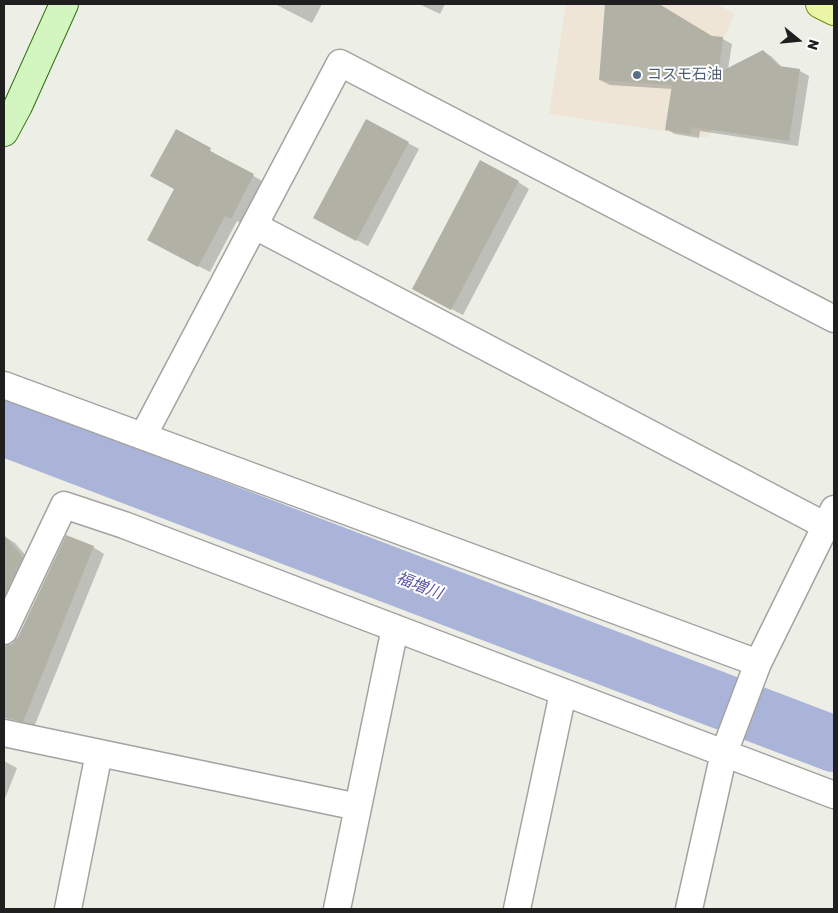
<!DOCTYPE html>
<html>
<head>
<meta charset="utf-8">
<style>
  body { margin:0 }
  #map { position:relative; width:838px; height:913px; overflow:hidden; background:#edefe6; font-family:Rubik,sans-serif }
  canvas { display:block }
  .frame { position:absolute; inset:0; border:5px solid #1f1f1f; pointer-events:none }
  .north { position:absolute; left:773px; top:15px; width:50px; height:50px; -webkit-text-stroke:4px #fff; paint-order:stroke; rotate:107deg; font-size:14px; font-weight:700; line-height:20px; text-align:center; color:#1f1f1f }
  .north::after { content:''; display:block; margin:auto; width:18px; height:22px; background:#1f1f1f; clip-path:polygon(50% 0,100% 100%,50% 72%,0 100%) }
</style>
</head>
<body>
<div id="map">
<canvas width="838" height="913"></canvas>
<div class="frame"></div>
<div class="north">N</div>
</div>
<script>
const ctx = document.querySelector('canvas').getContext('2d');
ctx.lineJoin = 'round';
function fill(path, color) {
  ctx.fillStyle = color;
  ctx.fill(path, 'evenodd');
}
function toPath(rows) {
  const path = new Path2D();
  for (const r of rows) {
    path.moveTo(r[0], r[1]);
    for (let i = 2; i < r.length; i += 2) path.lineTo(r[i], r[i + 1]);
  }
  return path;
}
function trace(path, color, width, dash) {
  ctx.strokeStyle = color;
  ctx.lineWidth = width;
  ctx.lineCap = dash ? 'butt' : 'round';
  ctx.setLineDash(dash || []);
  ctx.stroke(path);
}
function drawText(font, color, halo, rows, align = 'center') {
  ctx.font = font + ' Rubik,"Noto Sans JP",sans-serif';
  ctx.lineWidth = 4;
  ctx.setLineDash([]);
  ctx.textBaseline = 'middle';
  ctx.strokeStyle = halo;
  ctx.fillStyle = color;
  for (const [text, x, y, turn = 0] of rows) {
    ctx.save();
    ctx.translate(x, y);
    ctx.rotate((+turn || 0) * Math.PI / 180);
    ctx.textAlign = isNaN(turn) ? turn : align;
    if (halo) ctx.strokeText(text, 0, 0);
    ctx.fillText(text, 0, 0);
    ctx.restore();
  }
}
const commercial = toPath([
  [566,4,717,4,735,14,724,37,709,138,549,114]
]);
const shadow = toPath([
  [275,4,322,4,312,23],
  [419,4,445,4,440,14],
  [606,4,658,4,712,37,723,39,732,44,728,69,763,51,772,57,783,68,800,71,809,76,798,146,700,131,699,138,675,134,666,129,672,89,610,85,600,80],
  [367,121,419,149,368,246,326,224],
  [176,131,264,182,242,224,237,221,210,272,160,246,176,189],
  [518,182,529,189,463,315,424,295],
  [4,536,15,543,33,564,4,626],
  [93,547,104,554,34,727,26,725,14,719,4,706,4,647,13,645],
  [4,761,17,768,4,801]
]);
const river = toPath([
  [4,428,834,744]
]);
const building = toPath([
  [605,4,659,4,712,36,723,37,718,73,763,50,779,66,800,69,789,141,691,127,690,134,665,130,672,85,599,80],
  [366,119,409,142,356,241,313,218],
  [176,129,211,148,210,151,254,174,231,219,225,216,198,267,147,240,174,189,150,176],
  [480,160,519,181,451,310,412,289],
  [4,535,23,557,4,597],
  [66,535,94,546,23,722,4,718,4,646,12,644,18,637]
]);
const minor = toPath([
  [255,226,826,526,834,527],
  [4,385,758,663,834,509],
  [143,436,340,63,834,319],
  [4,631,64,505,124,525,834,795],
  [4,733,358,807],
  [68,909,99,753],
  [337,909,395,628],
  [517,909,563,693],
  [689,909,724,753,758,663]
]);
const secondary = toPath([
  [4,132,18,106,64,4]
]);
const primary = toPath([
  [820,4,834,11]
]);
const markers = [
  [637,75,5,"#5c6f8a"]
];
const serviceNames = [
  ["コスモ石油",647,75]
];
const waterNames = [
  ["福増川",419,586,21]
];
fill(commercial, '#eee5d7');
fill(shadow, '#0003');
trace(river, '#aab4d9', 56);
fill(building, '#b1b1a5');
trace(minor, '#a3a3a3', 29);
trace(secondary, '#2d6f0e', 30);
trace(primary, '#708e0c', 30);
trace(minor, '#fff', 26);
trace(secondary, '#d3f5bf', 28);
trace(primary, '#eaf5a6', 28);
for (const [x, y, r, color] of markers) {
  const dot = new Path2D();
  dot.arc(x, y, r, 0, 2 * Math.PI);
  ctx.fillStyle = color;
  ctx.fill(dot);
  trace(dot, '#fff', 2);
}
drawText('15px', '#4e5e75', '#fff', serviceNames, 'left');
drawText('italic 16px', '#5853a8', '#fff', waterNames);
</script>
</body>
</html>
